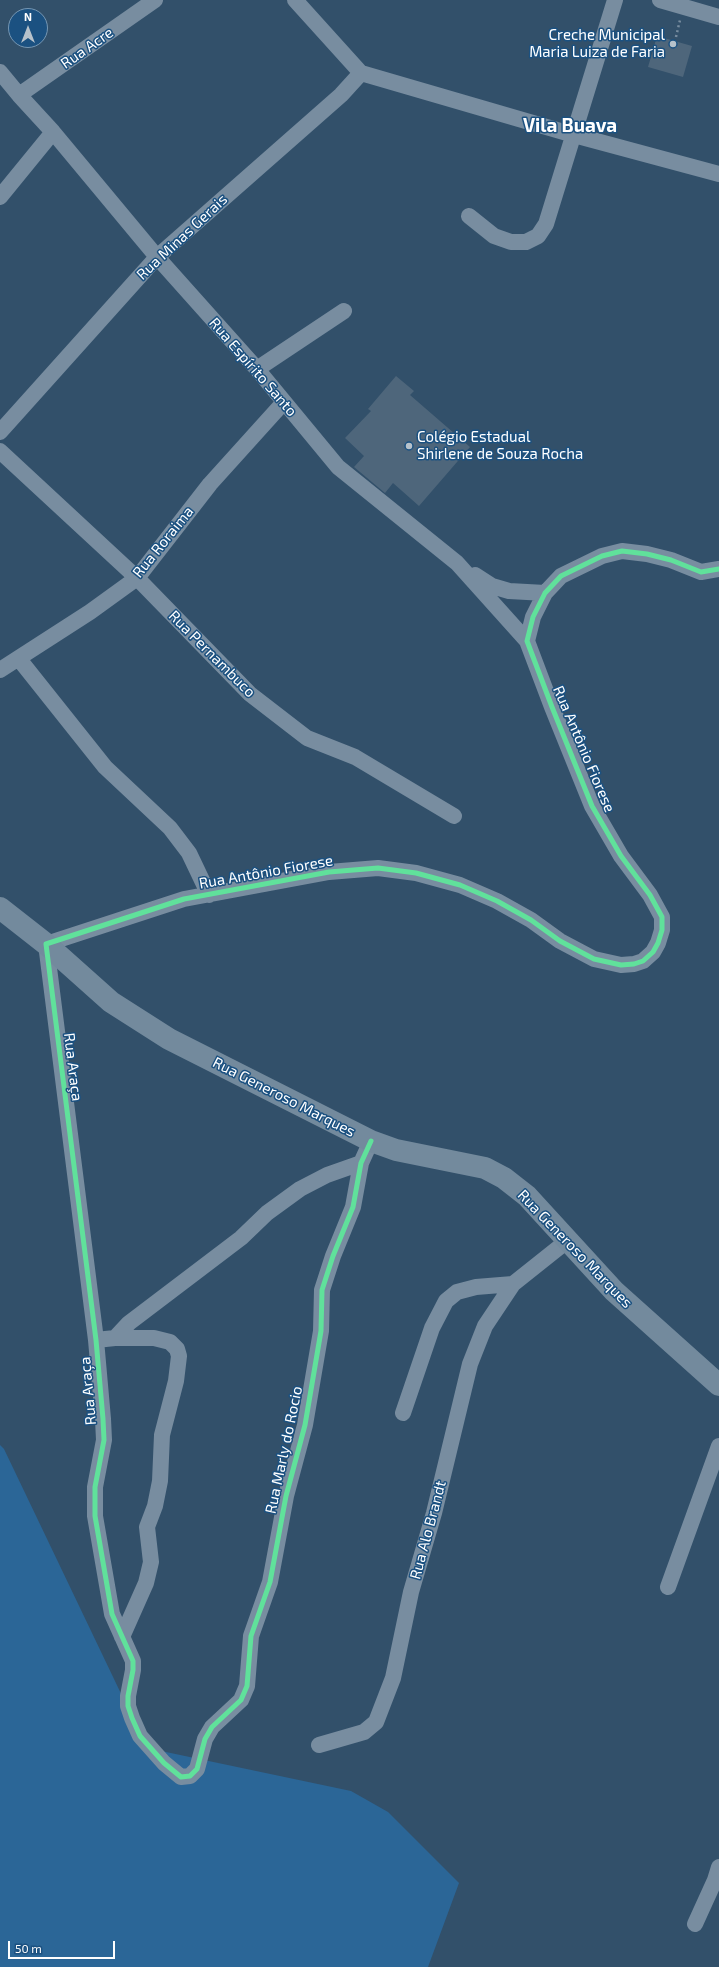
<!DOCTYPE html>
<html>
<head>
<meta charset="utf-8">
<style>
  body { margin:0 }
  #map { position:relative; width:719px; height:1967px; overflow:hidden; background:#32506a; font-family:"Exo 2",sans-serif }
  canvas { display:block }
  .north { position:absolute; left:8px; top:8px; width:40px; height:40px; box-sizing:border-box; background:#1b5181; border:1px solid #7697b3; border-radius:50%; rotate:0deg; font-size:11px; font-weight:700; line-height:16px; text-align:center; color:#fff }
  .north::after { content:''; display:block; margin:auto; width:14px; height:18px; background:#b7c2cb; clip-path:polygon(50% 0,100% 100%,50% 72%,0 100%) }
  .scale { position:absolute; left:8px; top:1941px; width:107px; height:18px; box-sizing:border-box; border:2px solid #fff; border-top:0; padding-left:5px; font-size:12px; line-height:14px; white-space:nowrap; color:#fff; -webkit-text-stroke:3px #1b5181; paint-order:stroke }
</style>
</head>
<body>
<div id="map">
<canvas width="719" height="1967"></canvas>
<div class="north">N</div>
<div class="scale">50 m</div>
</div>
<script>
const ctx = document.querySelector('canvas').getContext('2d');
ctx.lineJoin = 'round';
function fill(path, color) {
  ctx.fillStyle = color;
  ctx.fill(path, 'evenodd');
}
function toPath(rows) {
  const path = new Path2D();
  for (const r of rows) {
    path.moveTo(r[0], r[1]);
    for (let i = 2; i < r.length; i += 2) path.lineTo(r[i], r[i + 1]);
  }
  return path;
}
function trace(path, color, width, dash) {
  ctx.strokeStyle = color;
  ctx.lineWidth = width;
  ctx.lineCap = dash ? 'butt' : 'round';
  ctx.setLineDash(dash || []);
  ctx.stroke(path);
}
function drawText(font, color, halo, rows, align = 'center') {
  ctx.font = font + ' "Exo 2",sans-serif';
  ctx.lineWidth = 3;
  ctx.setLineDash([]);
  ctx.textBaseline = 'middle';
  ctx.strokeStyle = halo;
  ctx.fillStyle = color;
  for (const [text, x, y, turn = 0] of rows) {
    ctx.save();
    ctx.translate(x, y);
    ctx.rotate((+turn || 0) * Math.PI / 180);
    ctx.textAlign = isNaN(turn) ? turn : align;
    if (halo) ctx.strokeText(text, 0, 0);
    ctx.fillText(text, 0, 0);
    ctx.restore();
  }
}
const green = toPath([
  [0,1445,4,1449,147,1748,351,1791,388,1812,459,1883,428,1967,0,1967]
]);
const building = toPath([
  [657,36,692,46,683,77,648,67],
  [396,376,414,391,410,395,470,447,419,506,393,483,385,493,354,467,364,456,345,438,371,411,368,409]
]);
const path = toPath([
  [676,37,680,20]
]);
const street = toPath([
  [295,0,361,73,574,135,719,174],
  [660,0,719,17],
  [0,72,19,95,53,132,157,257,257,369,338,467,457,563,527,641],
  [19,95,155,0],
  [0,197,53,132],
  [469,216,494,236,511,242,526,242,538,236,546,224,615,0],
  [257,369,344,311],
  [0,432,157,257,341,95,361,73],
  [0,451,137,578,250,694,307,738,355,757,454,816],
  [475,575,492,586,509,591,545,593],
  [19,659,105,767,170,828,189,853,209,895],
  [0,670,90,612,137,578,210,484,284,402],
  [371,1141,361,1163,353,1207,333,1256,322,1290,321,1331,305,1425,286,1496,270,1582,251,1636,247,1686,241,1700,212,1727,205,1739,197,1769,190,1776,181,1777,164,1763,140,1736,132,1718,128,1706,128,1696,133,1670,133,1661,112,1614,95,1516,95,1487,104,1440,103,1419,96,1340,46,944,184,899,329,872,378,868,416,873,460,885,497,901,531,920,560,941,594,959,621,965,634,964,643,961,653,952,658,943,662,930,662,917,650,895,621,856,592,806,552,707,527,641,533,617,545,593,561,576,602,556,622,551,647,554,671,560,701,572,719,569],
  [115,1338,129,1323,241,1238,267,1213,300,1189,327,1175,361,1163],
  [96,1340,115,1338,154,1338,170,1342,177,1349,179,1356,176,1381,162,1435,160,1481,155,1506,147,1527,151,1562,146,1583,122,1637],
  [403,1413,432,1328,446,1301,457,1292,476,1287,513,1284,567,1241],
  [668,1587,719,1446],
  [319,1745,364,1732,376,1722,393,1678,411,1592,434,1513,470,1364,485,1326,513,1284],
  [695,1924,715,1880,719,1867]
]);
const secondary = toPath([
  [0,908,46,944,111,1002,169,1039,371,1141,396,1150,485,1168,504,1178,527,1196,614,1291,719,1385]
]);
const cycleway = toPath([
  [371,1141,361,1163,353,1207,333,1256,322,1290,321,1331,305,1425,286,1496,270,1582,251,1636,247,1686,241,1700,212,1727,205,1739,197,1769,190,1776,181,1777,164,1763,140,1736,132,1718,128,1706,128,1696,133,1670,133,1661,112,1614,95,1516,95,1487,104,1440,103,1419,96,1340,46,944,184,899,329,872,378,868,416,873,460,885,497,901,531,920,560,941,594,959,621,965,634,964,643,961,653,952,658,943,662,930,662,917,650,895,621,856,592,806,552,707,527,641,533,617,545,593,561,576,602,556,622,551,647,554,671,560,701,572,719,569]
]);
const markers = [
  [673,44,4,"#b7c2cb"],
  [409,446,4,"#b7c2cb"]
];
const poiNames = [
  ["Creche Municipal",665,35],
  ["Maria Luiza de Faria",665,52],
  ["Colégio Estadual",417,437,"left"],
  ["Shirlene de Souza Rocha",417,454,"left"]
];
const streetNames = [
  ["Rua Acre",87,48,-35],
  ["Rua Minas Gerais",182,237,-43],
  ["Rua Espírito Santo",253,367,49],
  ["Rua Roraima",163,542,-51],
  ["Rua Pernambuco",212,654,45],
  ["Rua Antônio Fiorese",584,749,67],
  ["Rua Antônio Fiorese",266,872,-10],
  ["Rua Araça",73,1067,83],
  ["Rua Generoso Marques",284,1097,27],
  ["Rua Generoso Marques",575,1249,46],
  ["Rua Araça",88,1391,-95],
  ["Rua Marly do Rocio",284,1450,-78],
  ["Rua Alo Brandt",428,1530,-75]
];
const districtNames = [
  ["Vila Buava",570,126]
];
fill(green, '#2b6697');
fill(building, '#4e667b');
trace(path, '#788da0', 2.5, [2, 3]);
trace(street, '#788da0', 16);
trace(secondary, '#738a9d', 22);
trace(cycleway, '#60e19b', 5);
for (const [x, y, r, color] of markers) {
  const dot = new Path2D();
  dot.arc(x, y, r, 0, 2 * Math.PI);
  ctx.fillStyle = color;
  ctx.fill(dot);
  trace(dot, '#1b5181', 1.5);
}
drawText('15px', '#fff', '#1b5181', poiNames, 'right');
drawText('15px', '#fff', '#1b5181', streetNames);
drawText('bold 19px', '#fff', '#1b5181', districtNames);
</script>
</body>
</html>
